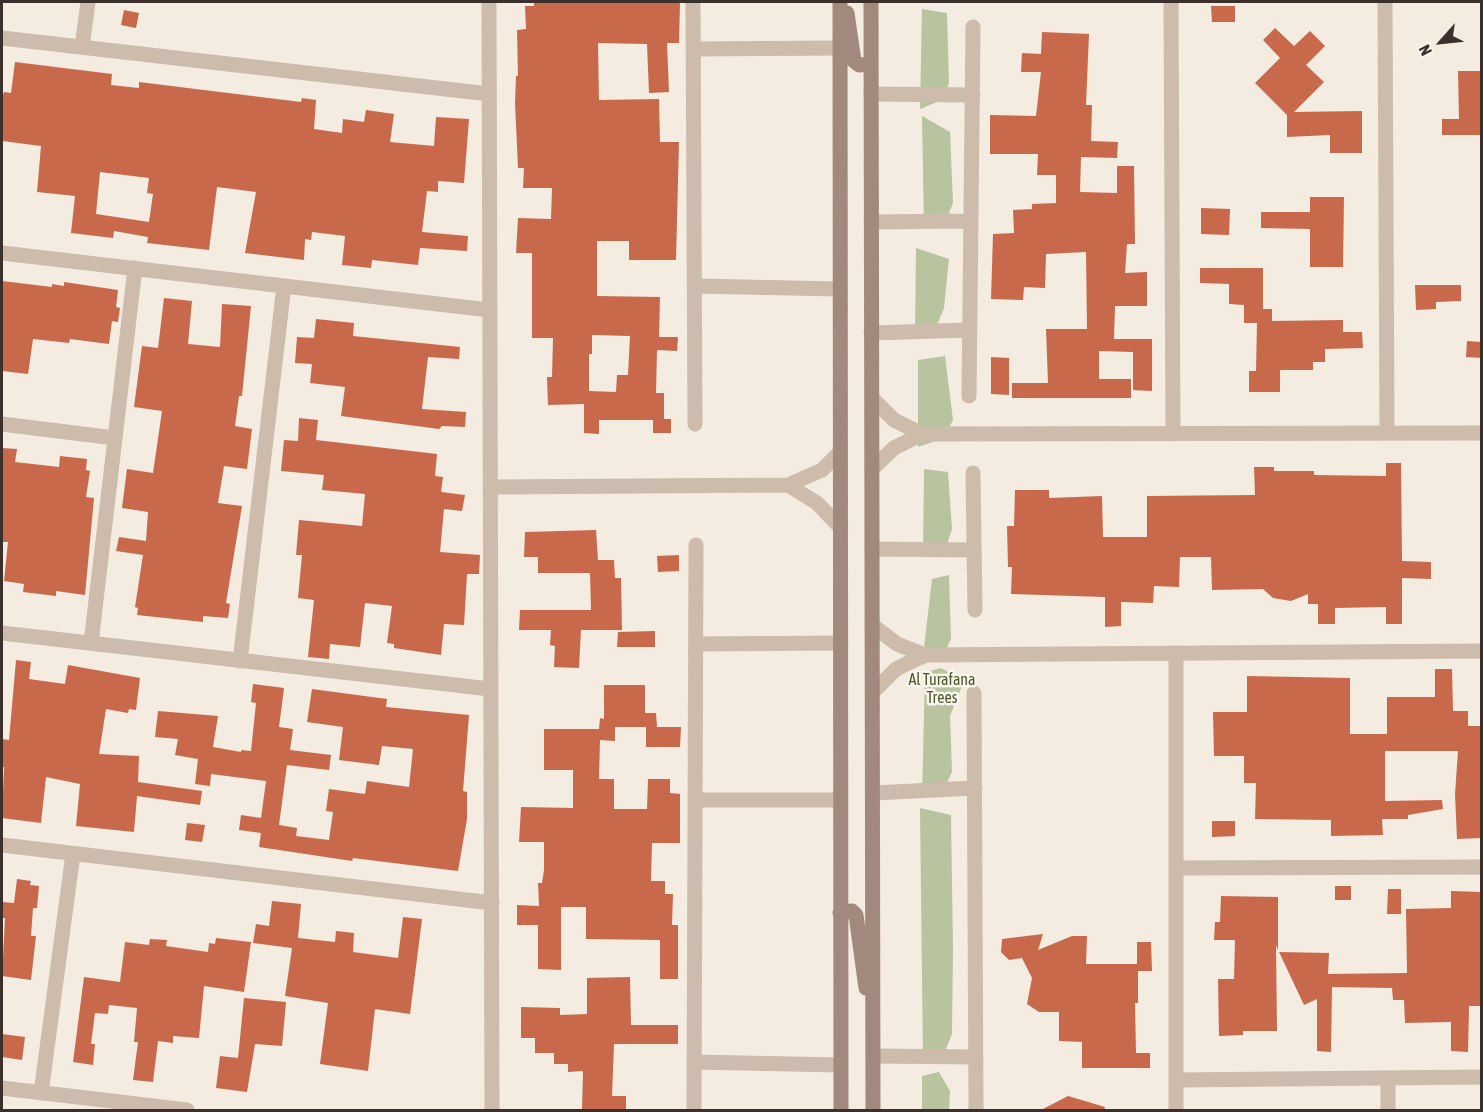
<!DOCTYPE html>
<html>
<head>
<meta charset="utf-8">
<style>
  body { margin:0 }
  #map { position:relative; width:1483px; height:1112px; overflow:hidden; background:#f4ebe1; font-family:"Asap Condensed",sans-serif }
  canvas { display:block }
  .frame { position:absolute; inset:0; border:3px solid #3b302b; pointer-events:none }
  .north { position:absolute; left:1411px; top:12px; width:60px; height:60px; -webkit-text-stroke:4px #fbf5ee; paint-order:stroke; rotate:243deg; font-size:16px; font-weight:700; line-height:24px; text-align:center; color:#3b302b }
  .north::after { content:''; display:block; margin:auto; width:21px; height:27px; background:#3b302b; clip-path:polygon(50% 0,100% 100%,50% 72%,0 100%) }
</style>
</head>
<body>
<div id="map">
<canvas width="1483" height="1112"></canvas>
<div class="frame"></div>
<div class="north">N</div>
</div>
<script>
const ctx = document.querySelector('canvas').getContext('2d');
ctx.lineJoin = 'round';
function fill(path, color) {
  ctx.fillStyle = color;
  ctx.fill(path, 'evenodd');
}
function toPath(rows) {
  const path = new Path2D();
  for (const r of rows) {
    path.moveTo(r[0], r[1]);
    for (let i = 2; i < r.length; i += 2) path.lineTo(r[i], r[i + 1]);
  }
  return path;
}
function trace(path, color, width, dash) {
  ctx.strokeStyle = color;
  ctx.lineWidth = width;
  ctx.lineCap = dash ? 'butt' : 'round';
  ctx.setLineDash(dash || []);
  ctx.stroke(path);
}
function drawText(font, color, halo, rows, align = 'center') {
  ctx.font = font + ' "Asap Condensed",sans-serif';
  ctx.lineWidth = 5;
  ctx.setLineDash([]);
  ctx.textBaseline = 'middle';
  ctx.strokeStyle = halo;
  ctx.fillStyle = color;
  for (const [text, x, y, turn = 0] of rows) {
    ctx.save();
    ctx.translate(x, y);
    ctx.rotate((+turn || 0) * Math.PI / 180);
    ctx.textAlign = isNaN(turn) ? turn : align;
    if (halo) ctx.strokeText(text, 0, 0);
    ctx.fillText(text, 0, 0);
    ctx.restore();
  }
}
const green = toPath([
  [922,9,947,13,949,83,942,100,920,109],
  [922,116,950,132,953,203,946,220,924,229],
  [916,248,949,259,944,308,937,325,915,334],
  [945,356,953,420,944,438,918,447,918,360],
  [924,469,948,472,952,529,946,547,923,555],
  [949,575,951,639,943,656,922,665,932,579],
  [941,668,964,681,950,716,952,772,944,789,922,798,925,672],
  [920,808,951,815,953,949,952,1034,945,1051,923,1060],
  [939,1072,950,1091,949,1110,922,1110,922,1076]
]);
const building = toPath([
  [534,2,680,2,679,43,667,43,669,92,649,93,647,44,598,43,599,100,659,99,660,142,679,142,676,260,629,260,629,241,597,241,597,296,660,297,659,337,678,337,677,351,657,350,656,393,664,393,664,419,671,419,671,433,653,433,653,420,599,420,599,434,584,433,584,404,548,405,547,377,552,377,553,338,532,338,532,253,516,253,518,218,551,219,552,188,523,188,524,168,518,168,515,103,516,76,518,76,517,30,526,29,525,6,534,6],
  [592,335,630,336,628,375,617,375,616,392,589,391,589,354,592,354],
  [1211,6,1235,6,1235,22,1212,22],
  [124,10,139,13,136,28,121,25],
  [1275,28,1294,46,1310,31,1325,46,1306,65,1324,82,1294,112,1362,111,1362,153,1330,153,1330,135,1287,137,1287,115,1255,83,1280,58,1263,40],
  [1042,32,1089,34,1086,105,1092,105,1091,141,1118,142,1117,158,1081,157,1080,192,1117,193,1117,166,1134,166,1135,244,1127,244,1125,273,1147,272,1147,306,1115,306,1114,339,1152,339,1152,391,1133,390,1133,352,1099,351,1099,379,1131,379,1131,398,1012,398,1012,383,1048,383,1046,329,1087,329,1086,252,1046,254,1045,288,1024,287,1023,300,991,299,993,234,1014,233,1013,210,1032,209,1032,204,1056,203,1056,175,1037,175,1038,154,990,154,990,115,1036,116,1041,72,1021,72,1022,53,1041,54],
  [15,62,112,74,111,85,139,88,139,82,301,102,302,98,316,100,314,129,342,133,343,119,364,122,366,110,394,114,390,142,434,146,436,117,469,119,464,183,438,181,438,192,427,191,422,232,468,236,467,251,420,248,418,265,372,260,371,268,342,265,345,236,312,232,311,240,305,239,304,260,245,253,256,192,217,187,209,250,147,243,148,237,114,231,113,238,71,233,75,196,37,192,41,146,2,141,2,98,4,92,11,93],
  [100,172,149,178,147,193,153,194,149,222,96,214],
  [1458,71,1482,71,1482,135,1442,135,1442,119,1459,119],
  [1310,197,1344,197,1343,267,1310,267,1310,229,1261,228,1261,212,1310,212],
  [1201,208,1230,209,1229,235,1201,234],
  [1200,268,1263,268,1263,309,1272,309,1272,321,1343,320,1343,332,1362,332,1363,348,1325,349,1325,362,1313,362,1313,370,1280,370,1280,392,1249,392,1249,371,1256,371,1257,323,1244,323,1244,305,1229,304,1229,284,1200,283],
  [2,281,52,287,52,284,64,286,64,282,118,290,116,307,120,308,118,322,112,321,109,344,70,339,69,343,33,339,28,374,2,371],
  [1415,285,1461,285,1461,301,1436,302,1436,309,1416,310],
  [164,298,192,301,188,344,220,347,222,304,251,306,242,396,239,396,235,426,252,429,247,469,224,466,218,503,242,506,226,603,230,604,228,618,203,616,203,622,137,615,138,608,135,607,143,555,116,551,119,537,146,541,148,512,122,508,127,469,153,473,162,411,134,407,142,346,158,348],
  [316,319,354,323,353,336,460,347,459,359,428,357,422,409,466,412,465,427,442,426,439,429,341,416,345,387,310,383,312,364,295,363,297,337,314,338],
  [1467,341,1482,342,1482,358,1466,357],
  [991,357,1009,358,1009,395,991,394],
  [299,418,318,420,316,440,437,454,435,476,443,477,441,492,465,495,462,511,444,509,440,552,480,555,479,574,467,574,464,625,444,624,441,655,394,648,394,644,387,643,392,606,365,603,360,647,330,644,329,659,308,657,314,600,298,598,302,555,296,555,299,520,362,526,365,494,322,490,324,475,281,471,284,440,298,441],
  [2,448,17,449,15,462,59,467,60,456,87,459,86,470,90,471,86,497,94,498,85,595,56,591,56,596,23,592,24,584,4,581,8,542,2,542],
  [1386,463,1401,463,1402,561,1431,562,1431,579,1402,578,1402,624,1386,624,1386,607,1335,608,1335,624,1318,624,1318,604,1308,604,1308,594,1291,601,1273,598,1263,589,1212,590,1211,557,1180,557,1179,587,1154,586,1153,603,1121,602,1121,626,1105,627,1105,597,1011,594,1012,567,1008,567,1007,526,1014,526,1015,490,1049,490,1049,498,1102,496,1103,537,1147,537,1147,496,1255,495,1254,467,1274,467,1274,471,1314,471,1314,475,1386,476],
  [596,530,598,560,614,560,615,578,621,578,622,630,581,630,579,668,554,667,555,646,550,645,551,630,519,630,520,610,591,610,590,573,538,573,538,557,524,557,525,532],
  [679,555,679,571,658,572,657,556],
  [655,631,655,647,617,647,618,632],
  [16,660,31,662,29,679,65,684,68,665,140,678,136,710,129,709,128,713,106,709,99,754,139,756,138,782,202,791,200,805,137,796,134,832,76,826,80,784,46,777,41,823,2,818,4,767,2,767,2,739,9,740],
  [1435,669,1452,669,1453,711,1468,711,1468,726,1481,726,1482,838,1457,839,1455,794,1458,751,1385,751,1385,801,1442,800,1443,809,1408,815,1408,819,1382,819,1383,835,1331,836,1331,820,1255,819,1256,783,1244,783,1244,756,1214,756,1213,712,1247,712,1247,676,1350,678,1350,734,1387,734,1387,697,1435,697],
  [253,684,284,688,279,727,293,729,290,750,331,755,329,770,287,765,279,825,297,828,296,836,329,840,333,812,326,811,329,789,365,794,367,781,409,787,413,749,382,746,379,765,339,760,343,727,307,722,312,689,387,699,386,707,469,715,463,791,467,792,467,819,458,871,353,858,352,861,259,847,261,833,239,830,241,815,261,818,266,781,211,774,210,786,195,784,198,759,175,755,178,739,155,737,158,711,218,716,213,747,241,752,241,750,251,751,256,703,251,702],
  [604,685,645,685,645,713,656,713,657,727,615,727,615,741,600,740,599,779,614,779,614,809,647,809,648,779,670,779,670,793,680,794,680,843,652,843,651,881,665,881,665,894,673,894,672,925,678,925,678,979,660,979,660,940,586,939,586,907,561,907,561,970,538,969,538,925,517,925,517,905,539,906,538,883,542,883,544,870,544,842,519,842,521,807,573,808,573,770,544,770,544,729,599,729,600,718,604,719],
  [646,727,681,727,680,747,646,747],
  [1212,821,1235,821,1235,836,1212,837],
  [187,823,205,825,202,842,185,840],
  [17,879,31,881,30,885,39,886,37,908,33,908,31,936,36,936,31,980,2,976,5,918,2,918,2,902,14,903],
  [1335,886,1351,886,1351,900,1335,900],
  [1388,889,1401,889,1401,914,1387,914],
  [1451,891,1482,892,1482,1006,1469,1006,1468,1052,1451,1051,1451,1022,1405,1023,1404,1000,1393,1000,1392,988,1332,987,1331,1052,1317,1051,1317,999,1304,1005,1279,952,1329,953,1328,974,1407,973,1406,909,1451,908],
  [1221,896,1278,897,1278,950,1276,945,1277,1031,1243,1031,1243,1035,1219,1036,1218,979,1234,979,1235,940,1214,940,1215,922,1220,922],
  [272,901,301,904,298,938,335,942,336,931,354,933,353,952,398,958,403,917,422,919,410,1014,375,1009,368,1071,320,1064,328,1003,285,996,292,948,253,943,256,924,269,926],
  [1043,934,1038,950,1072,936,1087,936,1086,964,1137,964,1137,942,1151,942,1152,971,1138,971,1138,1003,1135,1003,1136,1053,1150,1053,1150,1068,1082,1068,1082,1042,1059,1041,1059,1012,1039,1012,1027,1004,1032,978,1022,958,1009,960,1001,952,1002,939],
  [216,938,251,942,244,992,204,986,199,1038,173,1036,173,1043,158,1041,153,1082,133,1080,138,1042,134,1042,137,1008,109,1005,108,1014,95,1013,91,1044,95,1044,93,1065,73,1062,84,977,120,982,125,942,149,945,150,939,167,940,166,946,208,952,209,943,215,944],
  [630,977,631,1025,678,1025,678,1044,614,1044,612,1096,626,1096,626,1110,582,1109,583,1071,568,1072,568,1064,554,1064,554,1053,535,1053,535,1038,521,1038,521,1007,560,1008,560,1015,587,1014,587,978],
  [244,998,286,1002,282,1046,255,1044,247,1092,216,1088,220,1056,238,1058],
  [2,1034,25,1037,22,1060,2,1057],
  [1068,1096,1105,1107,1104,1110,1041,1110]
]);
const minor = toPath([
  [489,2,492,1110],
  [693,2,695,424],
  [1171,2,1173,434],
  [1385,2,1387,433],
  [2,38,489,94],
  [82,47,88,2],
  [694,49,840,48],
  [871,94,973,95],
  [871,222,971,221],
  [2,253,489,310],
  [695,286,839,289],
  [871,333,970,330],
  [969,396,973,27],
  [872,398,894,420,922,434],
  [2,424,115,438],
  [872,469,894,448,922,434,1482,433],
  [973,473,975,610],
  [788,485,817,503,841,528],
  [492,487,788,485,822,470,840,452],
  [872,549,974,550],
  [872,625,897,644,925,655,1482,651],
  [2,633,490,689],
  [91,643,135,268],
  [696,644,841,643],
  [1176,653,1176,1110],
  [240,661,284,286],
  [873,692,896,669,925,655],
  [974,693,976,1110],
  [873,793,975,788],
  [695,800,841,800],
  [2,845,492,903],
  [1177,868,1482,867],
  [873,1056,976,1057],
  [694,1062,840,1065],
  [1176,1080,1482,1077],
  [2,1088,187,1110],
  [41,1093,73,854],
  [694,1110,696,545],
  [1388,1110,1388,1078]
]);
const secondary = toPath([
  [840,2,841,1110],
  [871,2,873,1110],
  [847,13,854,61,859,65,871,64],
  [840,913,852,911,856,915,866,988]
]);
const parkNames = [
  ["Al Turafana",942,680],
  ["Trees",942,698]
];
fill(green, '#b8c4a0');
fill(building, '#c8694b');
trace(minor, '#cdbbac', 15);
trace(secondary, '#a18a7d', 15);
drawText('16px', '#4a5a2e', '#fbf5ee', parkNames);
</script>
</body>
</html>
